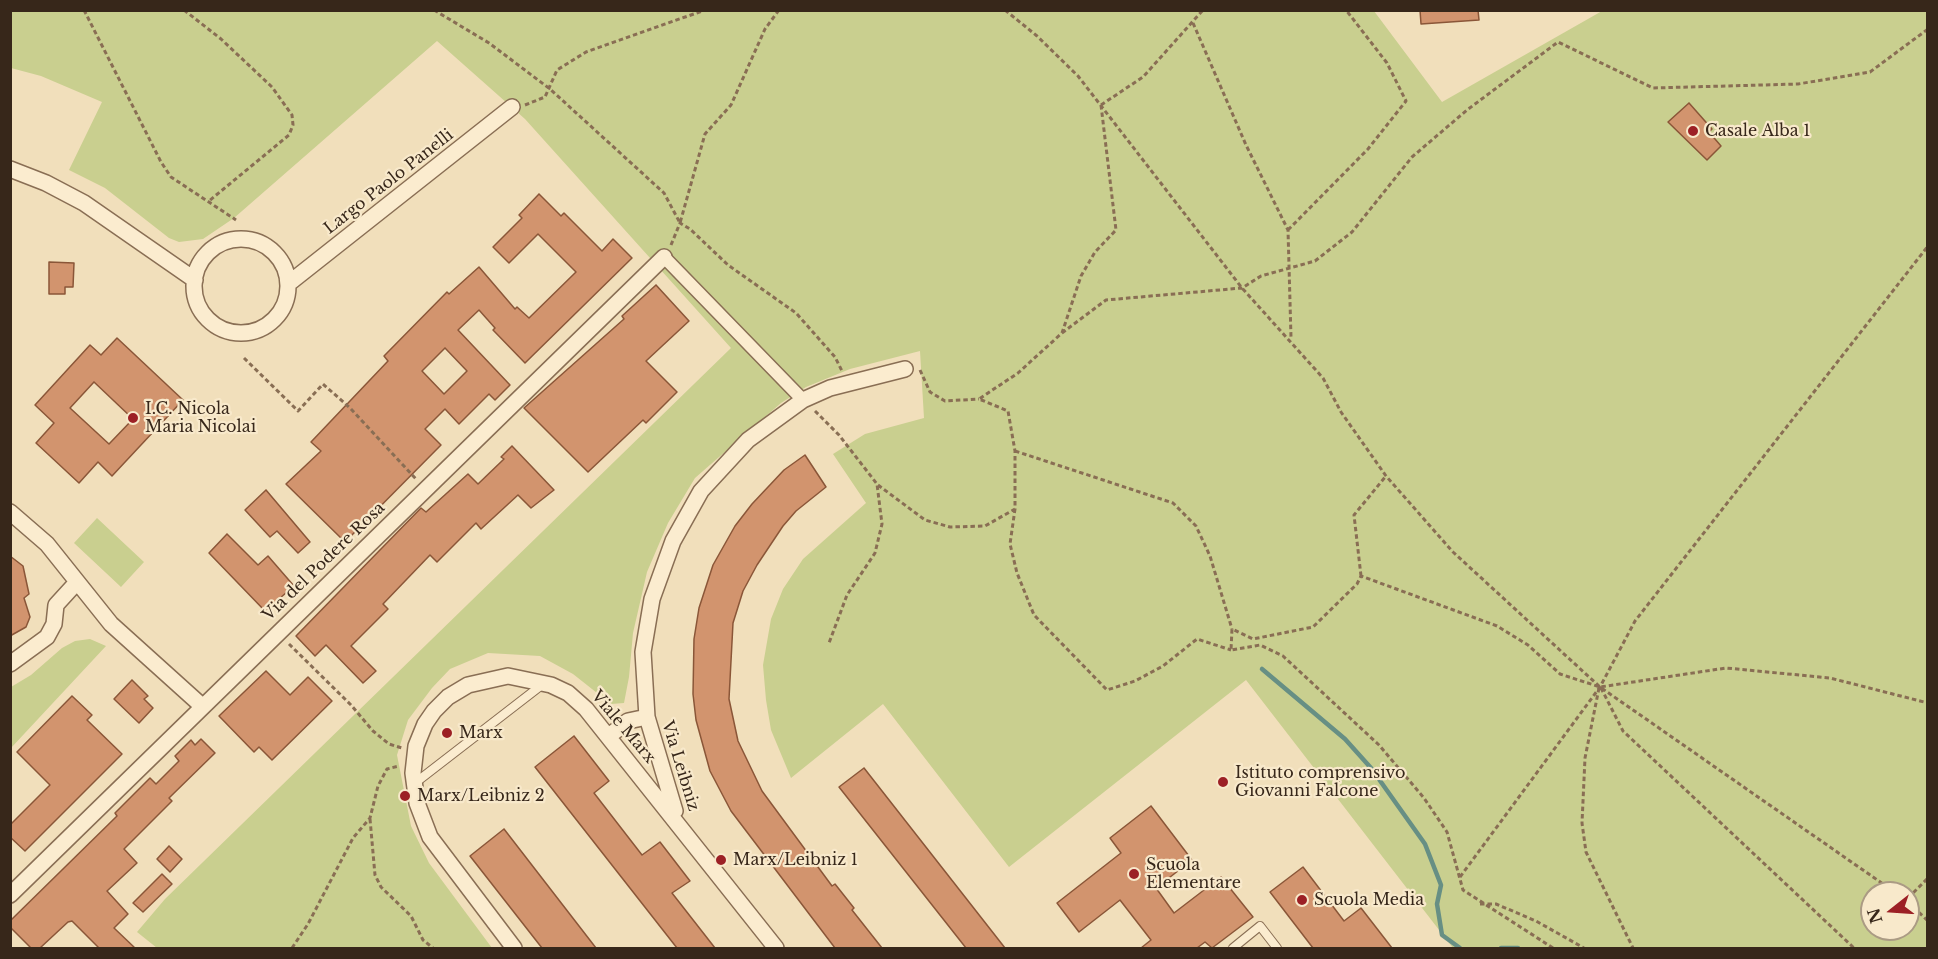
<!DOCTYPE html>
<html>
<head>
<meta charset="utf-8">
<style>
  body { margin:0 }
  #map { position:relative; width:1938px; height:959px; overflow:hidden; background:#f1dfbb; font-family:"Libre Baskerville",serif }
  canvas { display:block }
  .frame { position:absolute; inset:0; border:12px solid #37271a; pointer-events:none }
  .north { position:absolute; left:1860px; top:881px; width:60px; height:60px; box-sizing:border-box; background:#f8e9cb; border:2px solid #ab9b84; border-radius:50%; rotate:253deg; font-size:16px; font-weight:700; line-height:24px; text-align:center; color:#37271a }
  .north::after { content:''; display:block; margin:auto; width:21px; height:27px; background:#9c2025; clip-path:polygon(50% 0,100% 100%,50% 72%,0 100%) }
</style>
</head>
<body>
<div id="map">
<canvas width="1938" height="959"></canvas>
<div class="frame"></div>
<div class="north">N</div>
</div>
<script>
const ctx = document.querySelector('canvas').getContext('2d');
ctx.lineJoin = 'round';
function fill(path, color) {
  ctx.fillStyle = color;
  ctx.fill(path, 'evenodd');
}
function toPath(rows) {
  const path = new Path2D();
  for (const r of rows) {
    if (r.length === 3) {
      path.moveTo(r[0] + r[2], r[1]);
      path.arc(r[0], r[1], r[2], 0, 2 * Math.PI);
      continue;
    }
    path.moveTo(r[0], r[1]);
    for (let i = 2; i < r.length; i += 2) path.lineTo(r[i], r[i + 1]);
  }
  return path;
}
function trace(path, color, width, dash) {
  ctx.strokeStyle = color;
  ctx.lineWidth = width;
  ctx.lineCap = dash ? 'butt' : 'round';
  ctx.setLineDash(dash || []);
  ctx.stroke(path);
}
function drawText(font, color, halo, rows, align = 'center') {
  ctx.font = font + ' "Libre Baskerville",serif';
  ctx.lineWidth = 4.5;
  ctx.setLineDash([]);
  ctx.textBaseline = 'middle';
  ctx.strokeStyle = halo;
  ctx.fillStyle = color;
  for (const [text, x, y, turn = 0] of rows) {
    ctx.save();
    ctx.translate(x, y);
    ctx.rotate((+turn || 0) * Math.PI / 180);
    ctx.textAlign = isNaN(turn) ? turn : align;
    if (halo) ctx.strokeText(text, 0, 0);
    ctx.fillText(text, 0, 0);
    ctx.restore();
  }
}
const green = toPath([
  [10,11,1374,11,1442,102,1602,11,1927,11,1927,948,1453,948,1246,680,1009,867,883,704,791,778,771,730,766,700,763,665,771,619,783,589,803,559,866,503,833,454,865,434,924,418,920,351,850,369,806,387,781,403,695,478,668,523,647,572,633,633,629,677,624,703,611,704,573,674,540,656,488,653,450,669,432,688,408,720,397,755,411,826,429,863,492,948,157,948,137,932,165,899,731,348,525,119,437,41,234,218,203,239,179,242,169,238,105,188,69,170,102,102,41,76,11,68],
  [1872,893,1908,893,1908,929,1872,929],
  [97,518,144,562,121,587,74,543],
  [90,639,106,646,11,748,11,687,31,675,62,648,75,641]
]);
const stream = toPath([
  [1262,669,1345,739,1371,768,1425,844,1441,885,1437,904,1442,935,1460,948],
  [1501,948,1518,948]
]);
const building = toPath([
  [1420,10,1478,10,1479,20,1421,24,1420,10],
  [1689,103,1712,129,1709,132,1721,146,1707,160,1668,122,1689,103],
  [539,194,561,216,564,213,602,251,613,239,632,258,525,363,493,330,495,328,479,310,458,330,510,385,495,400,489,394,459,424,445,409,425,429,441,445,345,542,286,484,321,451,311,442,388,361,384,356,447,292,449,294,479,267,515,309,517,307,529,318,576,272,538,234,509,263,493,247,522,218,519,215,539,194],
  [445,348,467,371,444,394,422,371,445,348],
  [49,262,74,263,73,287,65,287,65,294,49,294,49,262],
  [656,285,689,321,646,361,677,392,646,423,643,420,588,472,524,408,624,319,622,316,656,285],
  [117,338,183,400,112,476,98,462,79,483,36,443,54,423,35,405,90,345,101,355,117,338],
  [94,382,133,419,109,444,70,408,94,382],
  [512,446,554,490,531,508,518,495,481,529,476,523,437,562,430,555,383,604,388,609,351,646,376,671,363,683,326,645,315,656,296,636,421,508,426,512,468,474,478,484,504,459,501,457,512,446],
  [805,455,826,487,796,511,783,526,757,565,743,591,733,623,729,699,738,741,762,791,832,886,835,884,854,908,852,910,882,948,835,948,731,811,710,771,696,720,693,694,694,639,699,608,713,565,735,526,752,504,784,470,805,455],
  [266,490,310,542,298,553,277,531,270,537,245,510,266,490],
  [227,534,258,565,268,556,294,586,265,611,209,553,227,534],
  [10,556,23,566,29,594,24,598,30,617,26,627,10,636,10,556],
  [266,671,290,695,308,677,332,701,272,760,259,747,254,752,219,716,266,671],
  [132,680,148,696,144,699,153,708,139,723,114,699,132,680],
  [72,696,92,715,87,720,122,754,25,851,10,837,10,825,50,785,17,752,72,696],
  [574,736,609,781,594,793,642,855,660,842,690,881,672,893,715,948,677,948,535,767,574,736],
  [201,739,215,753,169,798,172,801,124,849,137,863,107,891,128,914,114,928,135,948,99,948,72,921,68,922,40,948,31,948,10,927,10,921,117,816,115,813,150,778,156,784,179,761,175,756,191,740,195,745,201,739],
  [864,768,1005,948,966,948,839,787,864,768],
  [1151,806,1192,860,1156,888,1174,913,1221,877,1253,917,1212,948,1205,942,1197,948,1141,948,1151,940,1120,900,1079,932,1057,903,1121,853,1110,838,1151,806],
  [504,829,596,948,542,948,470,856,504,829],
  [169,846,182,859,170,872,157,859,169,846],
  [1303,867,1344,921,1361,908,1392,948,1313,948,1270,892,1303,867],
  [162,874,172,884,143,912,133,903,162,874]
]);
const path = toPath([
  [84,10,161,162,171,177,236,220],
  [184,10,221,39,272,87,292,115,293,125,289,135,209,201],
  [434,10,489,43,550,89,664,193,680,223,705,134,731,105,765,29,779,10],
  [1005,10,1037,36,1078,76,1242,288,1323,378,1341,412,1386,476,1453,552,1600,687,1896,893],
  [1193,23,1246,145,1288,230,1291,338],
  [525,105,545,97,557,70,586,52,705,10],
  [1101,105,1116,230,1095,252,1081,276,1062,333,1018,373,979,399,1008,411,1015,451,1015,509,1010,544,1017,573,1034,615,1107,690,1135,681,1163,666,1197,639,1231,650],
  [1101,105,1143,77,1203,10],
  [1288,230,1368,149,1406,101,1387,63,1346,10],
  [671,245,680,223,690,229,728,265,796,313,835,357,842,371],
  [1062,333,1106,300,1242,288,1261,276,1315,261,1352,232,1412,157,1467,110,1558,42,1653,88,1798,84,1870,72,1928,29],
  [244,358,298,411,323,384,350,408,416,479],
  [920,370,930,392,945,401,979,399],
  [815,411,839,435,877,484,882,524,875,553,847,595,829,643],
  [1015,451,1173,503,1196,526,1210,556,1232,629],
  [878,485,925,520,950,527,985,526,1015,509],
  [1361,576,1354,515,1386,476],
  [289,644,351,705,373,731,389,744,402,748],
  [1599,688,1585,758,1582,823,1586,852,1633,948],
  [1601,688,1623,731,1854,948],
  [370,819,375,875,381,887,411,916,423,940,433,948],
  [1460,877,1600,687,1635,621,1928,246],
  [1908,898,1928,878],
  [1908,902,1928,921],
  [1480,904,1496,904,1536,921,1584,948],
  [292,948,308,924,353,838,370,818,378,786,387,769,399,766],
  [1553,948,1463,890,1447,832,1424,798,1379,745,1283,656,1260,645,1231,650,1232,629,1253,639,1313,627,1357,584,1361,576,1497,626,1528,645,1560,674,1600,687,1726,668,1830,678,1928,703]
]);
const service = toPath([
  [415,783,543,684],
  [1233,948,1260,926,1277,948]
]);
const pedestrian = toPath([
  [664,257,803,400]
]);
const minor = toPath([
  [10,169,46,183,84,203,195,280],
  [241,286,47],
  [288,284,512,107],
  [10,512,47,544,111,624,202,706],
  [10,664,47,637,54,624,56,605,77,582],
  [647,717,643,652,652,599,673,541,701,491,748,440,803,400,830,388,905,369],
  [609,736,628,721,647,717,675,811],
  [10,895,664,257],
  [514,948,430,837,417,803,413,773,416,746,425,724,434,711,448,697,468,685,508,676,551,685,568,693,586,709,776,948]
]);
const markers = [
  [1693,131,6,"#9c2025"],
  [133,418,6,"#9c2025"],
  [447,733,6,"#9c2025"],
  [1223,782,6,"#9c2025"],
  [405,796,6,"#9c2025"],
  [721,860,6,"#9c2025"],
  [1134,874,6,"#9c2025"],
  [1302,900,6,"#9c2025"]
];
const poiNames = [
  ["Casale Alba 1",1705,131],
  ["I.C. Nicola",145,409],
  ["Maria Nicolai",145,427],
  ["Marx",459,733],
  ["Istituto comprensivo",1235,773],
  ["Giovanni Falcone",1235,791],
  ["Marx/Leibniz 2",417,796],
  ["Marx/Leibniz 1",733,860],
  ["Scuola",1146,865],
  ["Elementare",1146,883],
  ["Scuola Media",1314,900]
];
const streetNames = [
  ["Largo Paolo Panelli",389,182,-38],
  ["Via del Podere Rosa",324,562,-44],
  ["Viale Marx",623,727,50],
  ["Via Leibniz",680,766,73]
];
fill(green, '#c9cf8f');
trace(stream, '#678f84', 4.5);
fill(building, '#d2946e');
trace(building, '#8a5638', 1.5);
trace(service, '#896e54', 10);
trace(pedestrian, '#896e54', 15);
trace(minor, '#896e54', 18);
trace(path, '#896e54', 3, [4.5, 3]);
trace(service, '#fbeccf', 8);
trace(pedestrian, '#fbeccf', 12);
trace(minor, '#fbeccf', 15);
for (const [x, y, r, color] of markers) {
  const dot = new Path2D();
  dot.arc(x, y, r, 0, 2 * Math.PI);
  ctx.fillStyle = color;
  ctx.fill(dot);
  trace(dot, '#f8e9cb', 2);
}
drawText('16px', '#37271a', '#f8e9cb', poiNames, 'left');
drawText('16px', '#37271a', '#f8e9cb', streetNames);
</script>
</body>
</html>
